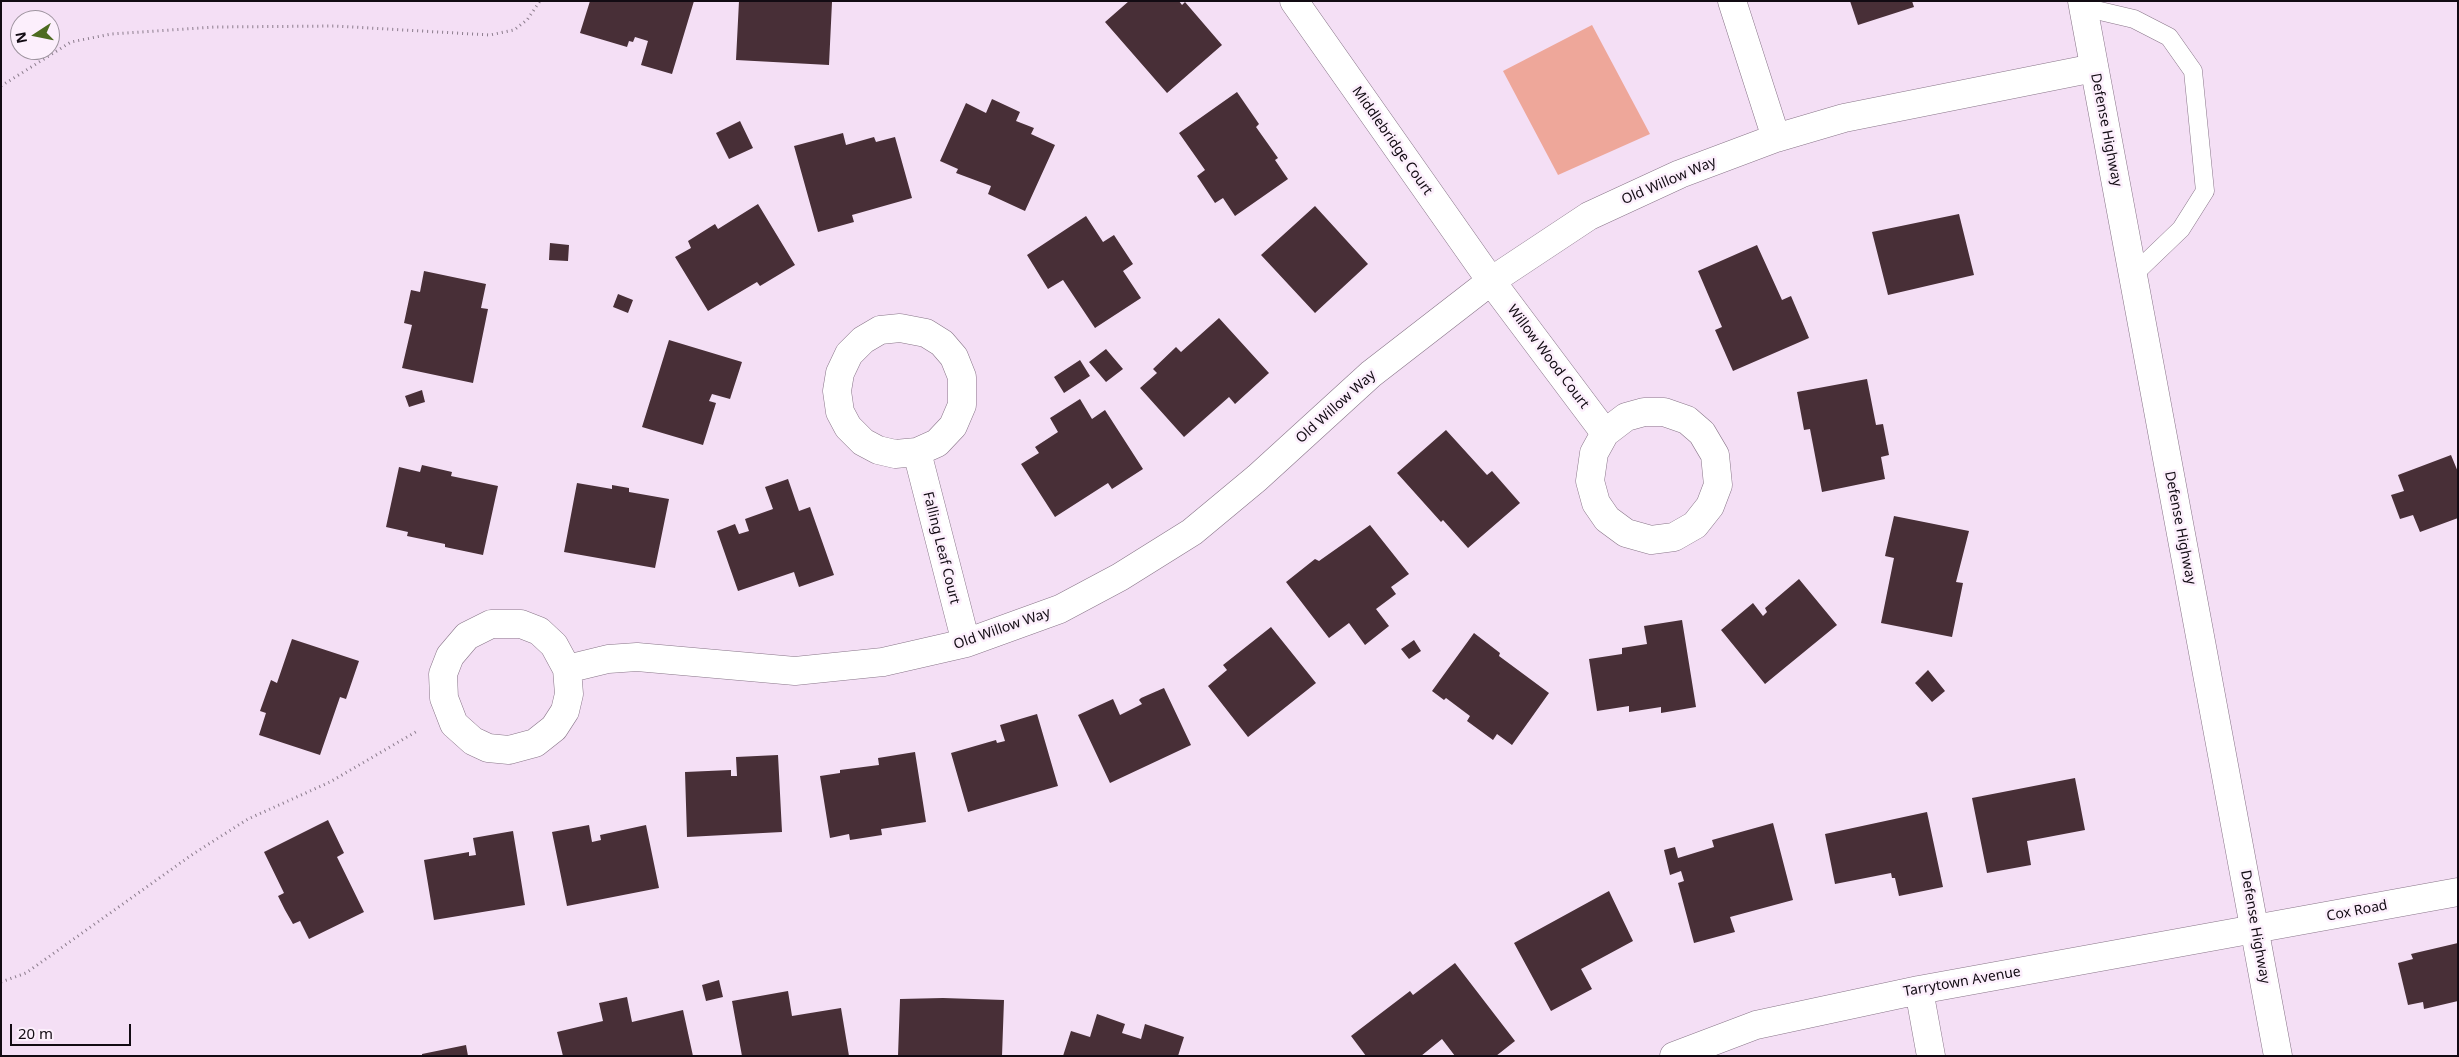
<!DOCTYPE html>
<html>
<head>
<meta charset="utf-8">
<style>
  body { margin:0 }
  #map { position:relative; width:2459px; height:1057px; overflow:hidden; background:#f4dff5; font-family:"Noto Sans",sans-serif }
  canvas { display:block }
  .frame { position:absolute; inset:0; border:2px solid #120b13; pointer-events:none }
  .north { position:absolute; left:10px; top:10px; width:50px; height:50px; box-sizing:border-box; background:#fceffc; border:1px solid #9e949f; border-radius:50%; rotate:259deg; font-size:14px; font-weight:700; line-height:20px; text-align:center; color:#120b13 }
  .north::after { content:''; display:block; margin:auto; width:18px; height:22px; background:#4d6b20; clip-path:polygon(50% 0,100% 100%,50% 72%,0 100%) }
  .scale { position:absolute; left:10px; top:1024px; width:121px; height:22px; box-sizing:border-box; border:2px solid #120b13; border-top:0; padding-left:6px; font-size:15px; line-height:18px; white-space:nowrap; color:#120b13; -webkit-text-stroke:4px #fceffc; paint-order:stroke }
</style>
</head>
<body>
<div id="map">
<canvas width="2459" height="1057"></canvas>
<div class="frame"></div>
<div class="north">N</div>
<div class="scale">20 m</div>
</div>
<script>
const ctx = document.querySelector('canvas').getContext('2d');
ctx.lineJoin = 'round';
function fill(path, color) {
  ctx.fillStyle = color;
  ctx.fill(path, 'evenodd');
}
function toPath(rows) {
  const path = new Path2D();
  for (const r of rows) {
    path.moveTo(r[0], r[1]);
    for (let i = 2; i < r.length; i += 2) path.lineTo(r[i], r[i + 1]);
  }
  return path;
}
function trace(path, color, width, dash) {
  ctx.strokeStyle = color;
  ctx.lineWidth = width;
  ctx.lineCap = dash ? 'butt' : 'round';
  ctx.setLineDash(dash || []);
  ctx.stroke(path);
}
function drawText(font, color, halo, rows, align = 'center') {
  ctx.font = font + ' "Noto Sans",sans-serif';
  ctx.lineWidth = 5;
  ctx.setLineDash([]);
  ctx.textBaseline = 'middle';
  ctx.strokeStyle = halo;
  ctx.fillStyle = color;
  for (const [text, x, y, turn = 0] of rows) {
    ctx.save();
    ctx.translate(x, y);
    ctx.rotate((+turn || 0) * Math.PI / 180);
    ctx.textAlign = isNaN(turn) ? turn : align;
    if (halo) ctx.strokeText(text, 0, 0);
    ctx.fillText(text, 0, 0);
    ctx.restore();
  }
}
const green = toPath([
  [1592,25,1650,134,1558,175,1503,71]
]);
const building = toPath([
  [590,1,694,1,672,74,641,65,648,41,635,37,633,42,629,41,627,47,580,33],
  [739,1,832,2,829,65,736,60],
  [1129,1,1179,1,1182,5,1185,2,1222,45,1167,93,1105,22],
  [1850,1,1912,1,1914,7,1858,25],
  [1237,92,1259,124,1256,127,1278,158,1275,160,1288,179,1235,216,1223,198,1215,203,1197,176,1205,170,1179,133],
  [992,99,1020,112,1016,121,1034,128,1031,134,1055,145,1025,211,988,194,991,186,956,173,958,169,940,161,966,103,986,113],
  [740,121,753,148,729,159,716,133],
  [843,133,846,145,874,137,876,142,895,137,912,198,852,215,854,222,818,232,794,146],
  [758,204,795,265,760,286,757,282,708,311,675,257,691,248,688,241,715,224,718,229],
  [1315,206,1368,264,1315,313,1261,255],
  [1959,214,1974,275,1888,295,1872,232],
  [1086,216,1103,242,1114,235,1133,264,1123,271,1141,298,1095,328,1063,280,1048,289,1027,255],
  [550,243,569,245,568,261,549,260],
  [1757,245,1782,300,1791,296,1809,338,1733,371,1715,330,1722,327,1698,271],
  [424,271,486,284,481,308,488,309,473,383,402,368,412,325,404,323,411,290,420,292],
  [618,294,633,300,628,313,613,307],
  [1219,318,1269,373,1235,404,1229,397,1184,437,1140,388,1157,373,1153,369,1176,347,1181,352],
  [669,340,742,362,730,399,712,394,709,401,716,403,703,445,642,427],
  [1106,349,1123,369,1106,382,1089,362],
  [1080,360,1090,376,1064,393,1054,377],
  [1867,379,1876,425,1883,424,1889,455,1881,457,1885,479,1822,492,1810,429,1804,430,1797,392],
  [422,390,425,402,409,407,405,396],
  [1080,399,1092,419,1105,410,1143,469,1112,489,1108,483,1055,517,1021,464,1039,453,1035,447,1058,432,1050,418],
  [1446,430,1487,475,1492,471,1520,503,1468,548,1443,520,1441,522,1397,473],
  [2451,455,2458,472,2458,518,2420,532,2413,515,2400,519,2391,495,2404,491,2398,475],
  [422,465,452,472,451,476,498,486,483,555,445,547,445,544,407,536,408,532,386,527,399,467,420,472],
  [788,479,799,511,810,507,834,575,799,587,794,572,738,591,717,531,735,524,739,534,749,531,745,519,773,509,765,487],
  [577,483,612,489,612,485,629,488,629,492,669,499,655,568,564,552],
  [1894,516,1969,531,1956,582,1963,583,1952,637,1881,623,1894,558,1885,556],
  [1370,525,1409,574,1391,587,1396,594,1376,609,1389,626,1365,645,1349,623,1329,638,1286,582,1315,559,1319,561],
  [1799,579,1837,625,1765,684,1721,630,1753,603,1763,616,1767,612,1765,608],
  [1682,620,1696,707,1661,713,1661,707,1629,712,1629,706,1597,711,1589,659,1622,654,1622,648,1647,644,1644,626],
  [1271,627,1316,683,1248,737,1208,686,1227,670,1223,665],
  [1474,633,1500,653,1499,656,1549,693,1512,745,1497,734,1493,740,1467,721,1470,716,1446,698,1444,700,1432,691],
  [292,639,359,661,346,699,340,697,320,755,259,735,266,713,260,711,271,680,277,683],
  [1414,640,1421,651,1409,659,1401,649],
  [1928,670,1945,691,1932,702,1915,683],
  [1164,688,1191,745,1110,783,1078,715,1113,699,1120,715,1142,704,1139,700,1141,698],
  [1037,714,1058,786,968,812,951,753,996,740,997,743,1005,741,1000,725],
  [915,752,926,822,881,829,882,835,850,840,849,834,830,838,820,776,840,773,840,770,879,765,878,758],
  [778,755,782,832,687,837,685,772,731,770,731,776,737,776,736,757],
  [2075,778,2085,830,2027,841,2031,865,1987,873,1972,798],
  [1927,812,1943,887,1899,896,1895,878,1892,878,1891,873,1835,884,1825,834],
  [328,820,344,853,337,857,364,912,309,939,300,921,293,924,285,910,278,896,284,893,264,852],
  [1773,823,1793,900,1730,917,1735,932,1694,943,1678,883,1684,881,1681,871,1670,875,1664,850,1675,847,1678,858,1714,847,1712,840],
  [589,825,592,842,601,840,600,835,646,825,659,888,567,906,552,832],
  [513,831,525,905,434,920,424,860,469,852,469,856,476,855,473,838],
  [1609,891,1633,941,1581,969,1592,989,1551,1011,1514,943],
  [2458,943,2458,1001,2424,1009,2423,1002,2408,1005,2398,963,2413,959,2411,954],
  [1455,963,1515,1041,1496,1056,1455,1056,1442,1039,1421,1056,1366,1056,1351,1036,1410,991,1413,995],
  [719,980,723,997,706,1001,702,985],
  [788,991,792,1016,841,1008,849,1056,742,1056,732,1001],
  [627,997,632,1022,683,1010,693,1056,563,1056,557,1032,603,1021,599,1003],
  [943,998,1004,1000,1002,1056,898,1056,900,999],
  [1097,1014,1125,1024,1122,1033,1141,1039,1145,1024,1184,1037,1178,1056,1063,1056,1071,1031,1090,1037],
  [466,1045,468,1056,422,1056,422,1054]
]);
const path = toPath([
  [1,86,71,42,111,34,215,27,335,26,490,35,514,30,527,20,540,1],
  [1,982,26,973,193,854,248,819,330,782,419,730]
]);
const service = toPath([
  [2083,7,2134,19,2169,37,2193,71,2205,191,2181,229,2133,275]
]);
const minor = toPath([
  [1294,1,1491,281,1605,433,1594,453,1590,481,1596,503,1607,519,1626,533,1651,540,1674,537,1695,525,1710,506,1718,485,1715,455,1702,433,1687,420,1664,412,1644,412,1626,417,1605,433],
  [1732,1,1776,138],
  [917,452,895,454,878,450,863,442,848,427,840,412,837,391,840,373,849,354,863,340,880,330,900,328,926,333,942,343,954,357,962,377,962,405,953,426,937,443,917,452,966,643],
  [567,669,569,694,565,711,554,728,535,743,509,750,488,748,473,741,454,724,444,698,443,674,450,656,467,636,491,624,521,624,539,631,554,645,567,669,608,659,637,657,795,671,883,662,966,643,1060,609,1120,577,1192,532,1257,478,1371,374,1491,281,1589,216,1680,174,1776,138,1844,118,2094,68],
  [1919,990,1931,1056],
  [1674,1056,1756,1025,1919,990,2458,892]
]);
const secondary = toPath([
  [2082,1,2278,1056]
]);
const streetNames = [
  ["Defense Highway",2106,130,79],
  ["Middlebridge Court",1392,141,55],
  ["Old Willow Way",1669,181,-23],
  ["Willow Wood Court",1548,357,53],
  ["Old Willow Way",1336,407,-42],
  ["Defense Highway",2180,528,79],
  ["Falling Leaf Court",941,548,76],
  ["Old Willow Way",1002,629,-19],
  ["Cox Road",2357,911,-11],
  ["Defense Highway",2255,927,80],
  ["Tarrytown Avenue",1962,982,-10]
];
fill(green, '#eea79a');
fill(building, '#482f37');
trace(service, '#887588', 19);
trace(minor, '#887588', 29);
trace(secondary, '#887588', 29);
trace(path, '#8b7c8c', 3, [1, 4]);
trace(service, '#fff', 18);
trace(minor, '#fff', 28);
trace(secondary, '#fff', 28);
drawText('14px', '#120b13', '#fceffc', streetNames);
</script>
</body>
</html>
